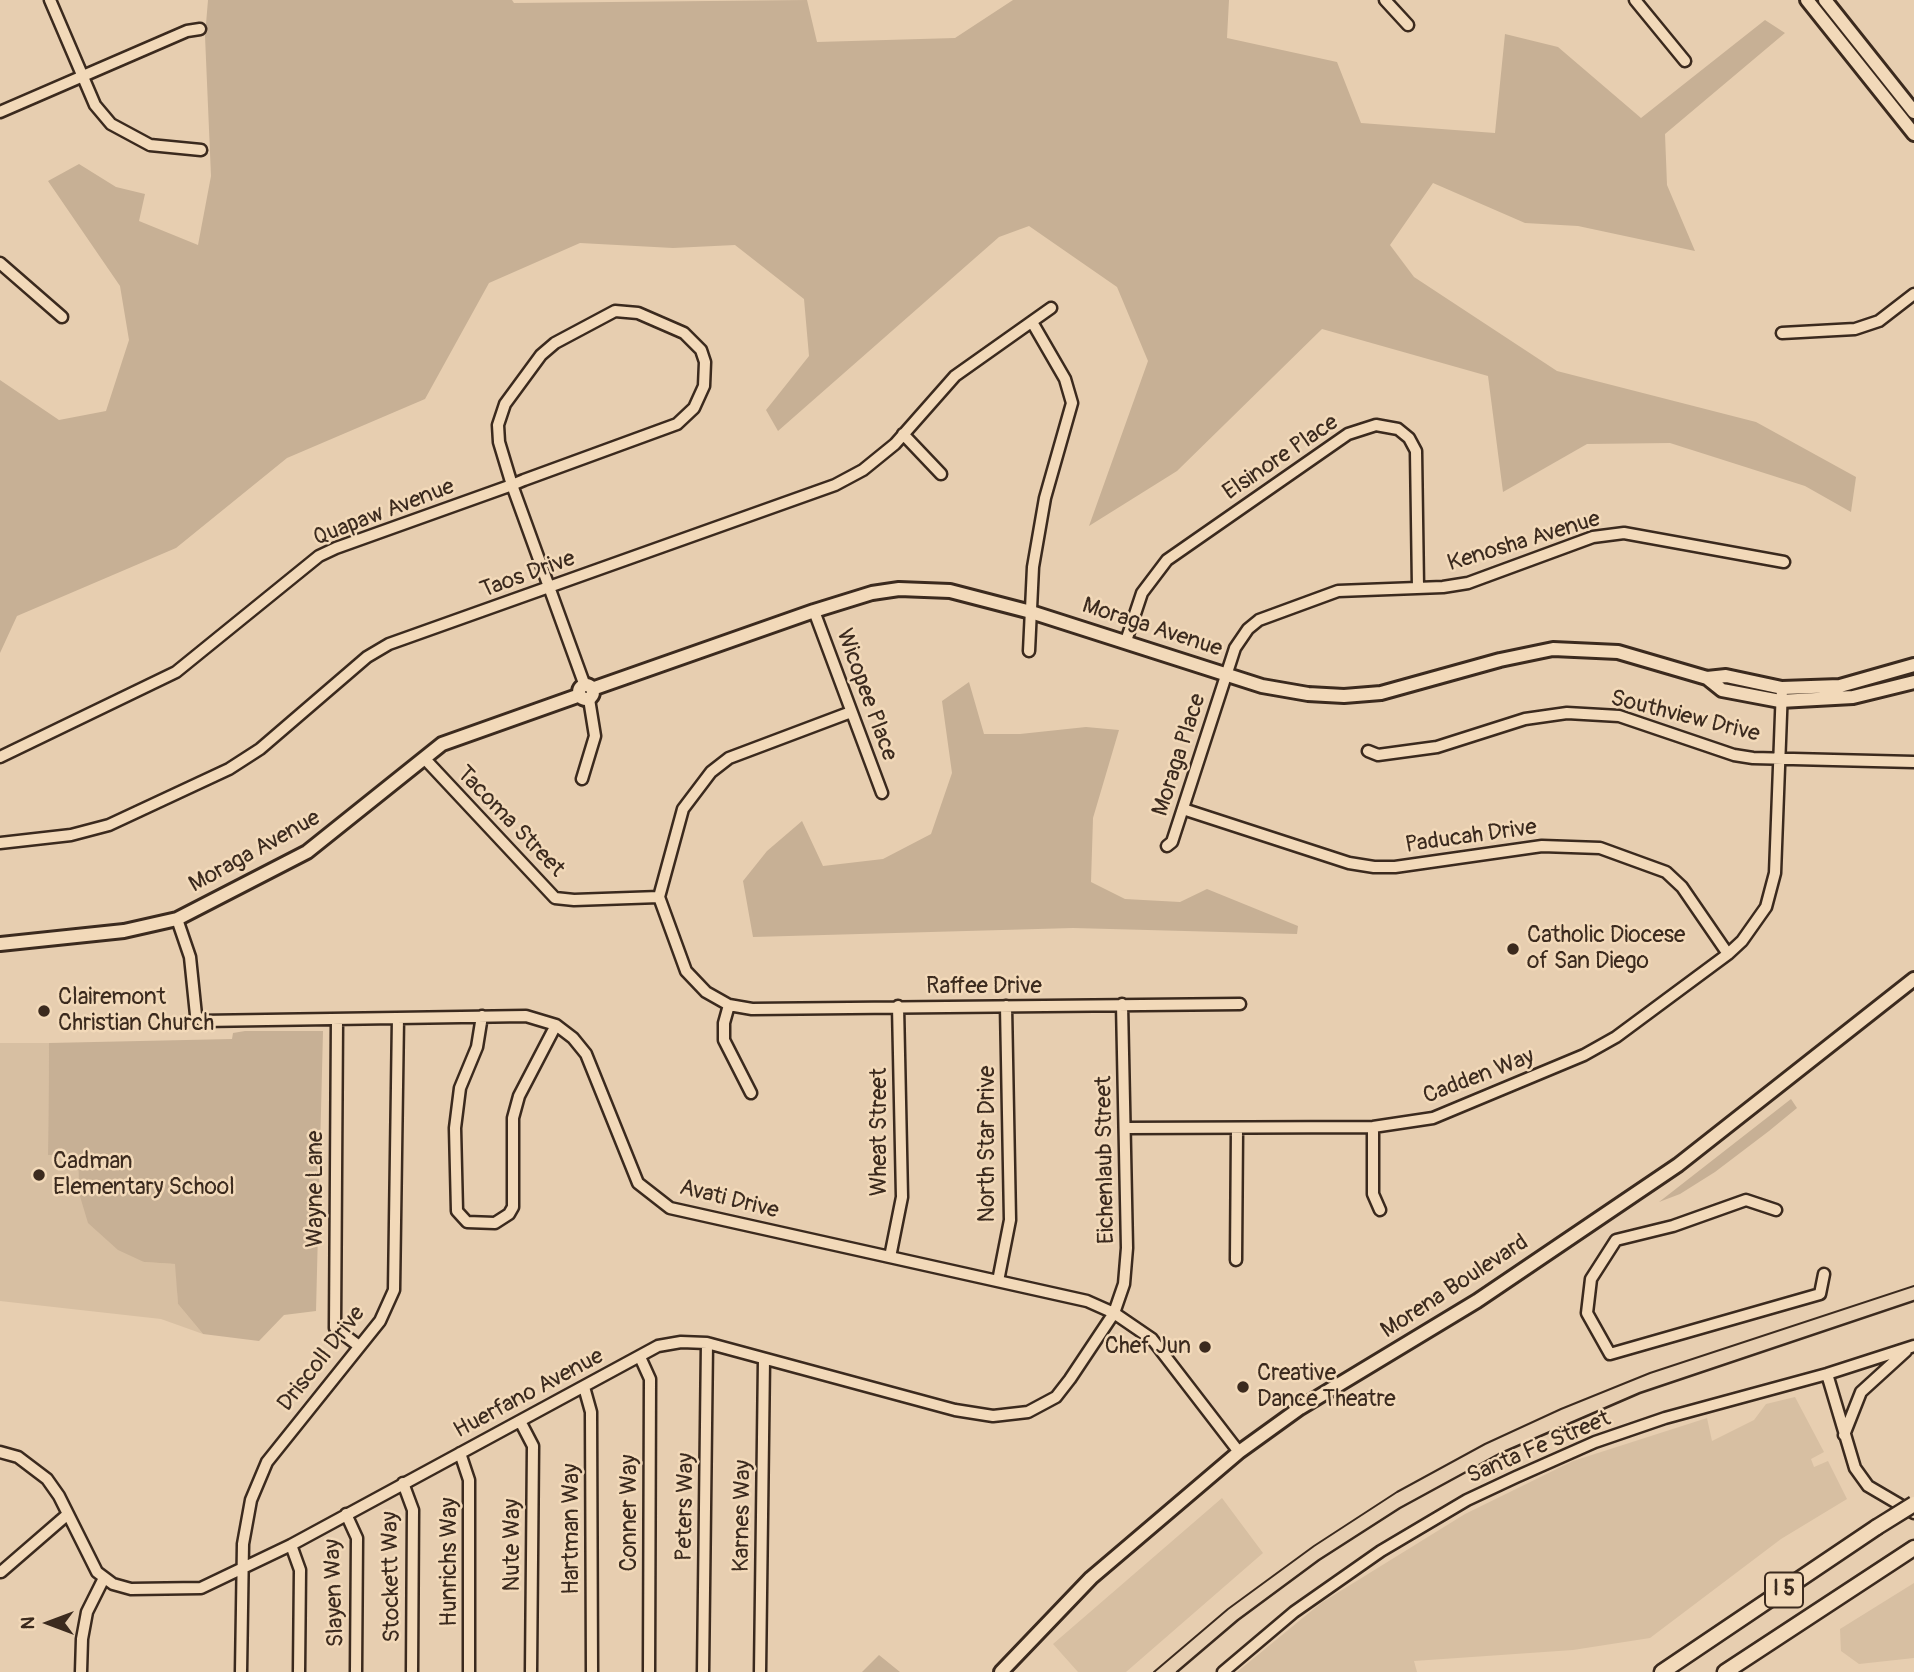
<!DOCTYPE html>
<html>
<head>
<meta charset="utf-8">
<style>
  body { margin:0 }
  #map { position:relative; width:1914px; height:1672px; overflow:hidden; background:#e7ceb0; font-family:Pangolin,sans-serif }
  canvas { display:block }
  .north { position:absolute; left:14px; top:1588px; width:70px; height:70px; -webkit-text-stroke:5px #f2d9b9; paint-order:stroke; rotate:270deg; font-size:19px; font-weight:700; line-height:28px; text-align:center; color:#3b2a1e }
  .north::after { content:''; display:block; margin:auto; width:24px; height:32px; background:#3b2a1e; clip-path:polygon(50% 0,100% 100%,50% 72%,0 100%) }
</style>
</head>
<body>
<div id="map">
<canvas width="1914" height="1672"></canvas>
<div class="north">N</div>
</div>
<script>
const ctx = document.querySelector('canvas').getContext('2d');
ctx.lineJoin = 'round';
function fill(path, color) {
  ctx.fillStyle = color;
  ctx.fill(path, 'evenodd');
}
function toPath(rows) {
  const path = new Path2D();
  for (const r of rows) {
    if (r.length === 3) {
      path.moveTo(r[0] + r[2], r[1]);
      path.arc(r[0], r[1], r[2], 0, 2 * Math.PI);
      continue;
    }
    path.moveTo(r[0], r[1]);
    for (let i = 2; i < r.length; i += 2) path.lineTo(r[i], r[i + 1]);
  }
  return path;
}
function trace(path, color, width, dash) {
  ctx.strokeStyle = color;
  ctx.lineWidth = width;
  ctx.lineCap = dash ? 'butt' : 'round';
  ctx.setLineDash(dash || []);
  ctx.stroke(path);
}
function drawText(font, color, halo, rows, align = 'center') {
  ctx.font = font + ' Pangolin,sans-serif';
  ctx.lineWidth = 5;
  ctx.setLineDash([]);
  ctx.textBaseline = 'middle';
  ctx.strokeStyle = halo;
  ctx.fillStyle = color;
  for (const [text, x, y, turn = 0] of rows) {
    ctx.save();
    ctx.translate(x, y);
    ctx.rotate((+turn || 0) * Math.PI / 180);
    ctx.textAlign = isNaN(turn) ? turn : align;
    if (halo) ctx.strokeText(text, 0, 0);
    ctx.fillText(text, 0, 0);
    ctx.restore();
  }
}
const built = toPath([
  [0,1043,49,1043,48,1155,78,1156,79,1193,144,1262,176,1264,178,1304,203,1334,161,1319,0,1301],
  [1795,1397,1824,1452,1811,1459,1814,1467,1828,1461,1847,1499,1781,1539,1650,1638,1573,1650,1414,1661,1417,1672,1237,1672,1321,1603,1465,1514,1573,1461,1707,1418,1712,1441,1754,1420,1766,1404],
  [1222,1498,1263,1553,1126,1672,1078,1672,1053,1644],
  [1914,1583,1914,1658,1859,1664,1841,1651,1840,1629]
]);
const green = toPath([
  [208,0,512,0,514,3,807,0,817,42,955,38,1013,0,1229,0,1227,38,1337,62,1361,123,1495,133,1505,34,1558,47,1641,118,1765,20,1785,33,1665,134,1667,185,1695,251,1578,226,1525,223,1433,183,1390,245,1414,277,1557,371,1756,422,1856,477,1851,512,1805,486,1670,443,1587,444,1503,492,1488,376,1322,329,1177,471,1089,526,1148,361,1117,287,1029,226,999,237,778,431,766,410,809,356,804,299,735,245,673,248,580,243,489,283,425,399,287,458,176,548,17,616,0,653,0,380,59,420,106,411,129,340,120,286,48,181,79,164,116,187,145,194,139,221,198,245,211,176,205,36],
  [969,682,984,734,1020,734,1086,727,1119,730,1093,818,1091,882,1125,899,1180,902,1207,889,1298,926,1297,934,1073,928,753,937,743,881,767,851,802,821,823,866,883,859,931,834,952,773,942,701],
  [245,1031,323,1031,316,1311,284,1315,259,1341,203,1334,178,1304,175,1264,144,1262,118,1250,88,1223,79,1193,78,1156,48,1155,49,1043,232,1039,233,1033],
  [1791,1099,1797,1108,1769,1131,1715,1172,1680,1194,1659,1202],
  [879,1655,900,1672,862,1672]
]);
const minor = toPath([
  [50,0,95,105,111,124,150,145,201,150],
  [1385,0,1408,25],
  [1635,0,1685,61],
  [0,112,187,31,200,29],
  [0,263,62,317],
  [1782,333,1855,329,1879,321,1914,294],
  [903,434,941,474],
  [814,611,882,793],
  [1126,641,1142,593,1167,560,1348,434,1376,425,1398,429,1409,438,1416,451,1418,587],
  [1029,651,1033,567,1045,498,1072,403,1065,379,1032,322],
  [851,712,729,758,711,772,683,809,659,897,686,971,706,992,729,1005,752,1009,1240,1004],
  [1368,751,1378,755,1437,747,1525,719,1567,713,1619,716,1734,755,1753,758,1914,762],
  [0,757,176,672,319,556,336,548,498,490,512,485,524,480,677,424,694,408,704,386,705,362,701,350,684,333,638,313,615,311,555,343,541,355,505,404,498,425,499,442,512,485,585,686],
  [424,758,555,898,574,900,659,897],
  [582,779,595,736,589,699],
  [1183,809,1349,863,1374,867,1395,867,1542,846,1600,848,1666,872,1682,887,1728,954],
  [0,843,71,835,109,825,229,769,260,749,367,657,389,644,835,485,863,470,895,444,955,376,1051,308],
  [1167,846,1172,842,1235,648,1248,629,1259,620,1338,591,1443,587,1468,583,1593,537,1624,533,1784,562],
  [177,919,190,957,196,1015,202,1021,526,1016,556,1025,573,1038,586,1054,638,1183,670,1208,1087,1301,1114,1313,1152,1339,1239,1452],
  [729,1005,724,1023,724,1040,751,1093],
  [482,1016,477,1047,460,1088,455,1128,457,1211,467,1222,495,1223,509,1214,513,1207,513,1118,519,1096,556,1025],
  [337,1020,335,1328,359,1346],
  [1373,1127,1373,1194,1380,1210],
  [1125,1128,1373,1127,1433,1118,1584,1055,1616,1037,1728,954,1742,941,1766,907,1775,873,1782,688],
  [1776,1210,1746,1200,1673,1226,1616,1240,1591,1279,1587,1313,1610,1354,1820,1294,1824,1274],
  [890,1257,902,1197,898,1006],
  [1236,1260,1237,1129],
  [998,1281,1010,1220,1006,1006],
  [640,1357,650,1379,649,1672],
  [1827,1374,1855,1468,1868,1486,1914,1513],
  [584,1387,591,1412,592,1672],
  [520,1421,533,1446,531,1672],
  [1844,1435,1861,1392,1906,1351],
  [0,1452,18,1457,47,1479,59,1496,97,1572,113,1584,131,1589,201,1588,291,1545,658,1346,681,1342,707,1343,955,1410,993,1416,1028,1412,1056,1397,1070,1379,1114,1313,1124,1284,1127,1248,1122,1004],
  [460,1453,469,1480,469,1672],
  [403,1483,413,1510,412,1672],
  [346,1514,357,1538,356,1672],
  [291,1545,300,1570,299,1672],
  [1,1572,68,1514],
  [81,1672,82,1639,87,1612,104,1578],
  [241,1672,243,1544,251,1500,267,1462,380,1321,394,1290,398,1018],
  [703,1672,707,1343],
  [760,1672,764,1360],
  [1223,1672,1294,1612,1381,1551,1467,1500,1516,1477,1595,1442,1665,1418,1827,1374,1914,1346]
]);
const major = toPath([
  [1807,0,1914,134],
  [1825,0,1914,112],
  [1707,678,1722,690,1780,701,1853,697,1914,682],
  [586,692,7],
  [592,689,814,611,872,593,899,589,950,591,1031,612,1262,686,1308,694,1344,696,1381,693,1500,660,1553,649,1618,652,1707,678,1726,676,1782,688,1840,686,1914,665],
  [0,944,124,931,177,919,307,852,442,744,580,695],
  [1001,1672,1091,1578,1239,1452,1300,1408,1477,1301,1678,1165,1914,979]
]);
const highway = toPath([
  [1662,1672,1877,1527],
  [1725,1672,1914,1548]
]);
const tram = toPath([
  [1154,1672,1228,1609,1314,1546,1397,1492,1485,1444,1561,1409,1650,1373,1914,1286]
]);
const rail = toPath([
  [1177,1672,1238,1620,1319,1560,1400,1508,1499,1454,1640,1393,1914,1301]
]);
const highwayBridge = toPath([
  [1877,1527,1914,1504]
]);
const markers = [
  [1513,949,7,"#3b2a1e"],
  [44,1011,7,"#3b2a1e"],
  [39,1175,7,"#3b2a1e"],
  [1205,1347,7,"#3b2a1e"],
  [1243,1387,7,"#3b2a1e"]
];
const shields = [
  [1784,1590,38]
];
const shieldNames = [
  ["I 5",1784,1590]
];
const streetNames = [
  ["Elsinore Place",1281,458,-34],
  ["Quapaw Avenue",384,513,-21],
  ["Kenosha Avenue",1524,542,-17],
  ["Taos Drive",528,575,-20],
  ["Moraga Avenue",1152,628,18],
  ["Wicopee Place",866,695,70],
  ["Southview Drive",1685,717,14],
  ["Moraga Place",1180,755,-72],
  ["Tacoma Street",510,822,46],
  ["Paducah Drive",1471,837,-8],
  ["Moraga Avenue",255,852,-29],
  ["Raffee Drive",984,987],
  ["Cadden Way",1479,1077,-21],
  ["Wheat Street",880,1132,-90],
  ["North Star Drive",988,1144,-90],
  ["Eichenlaub Street",1106,1160,-91],
  ["Wayne Lane",316,1189,-90],
  ["Avati Drive",729,1200,14],
  ["Morena Boulevard",1455,1287,-33],
  ["Driscoll Drive",322,1359,-52],
  ["Huerfano Avenue",529,1394,-28],
  ["Santa Fe Street",1539,1448,-23],
  ["Peters Way",686,1507,-89],
  ["Conner Way",630,1513,-90],
  ["Karnes Way",743,1516,-89],
  ["Hartman Way",572,1529,-90],
  ["Nute Way",513,1545,-90],
  ["Hunrichs Way",450,1562,-90],
  ["Stockett Way",392,1577,-91],
  ["Slayen Way",335,1593,-92]
];
const poiNames = [
  ["Catholic Diocese",1527,936],
  ["of San Diego",1527,962],
  ["Clairemont",58,998],
  ["Christian Church",58,1024],
  ["Cadman",53,1162],
  ["Elementary School",53,1188],
  ["Chef Jun",1191,1347,"right"],
  ["Creative",1257,1374],
  ["Dance Theatre",1257,1400]
];
fill(built, '#d7bfa2');
fill(green, '#c7b095');
trace(minor, '#3b2a1e', 15);
trace(major, '#3b2a1e', 18);
trace(highway, '#3b2a1e', 19);
trace(minor, '#f2d9b9', 10);
trace(major, '#f2d9b9', 12);
trace(highway, '#f2d9b9', 14);
trace(tram, '#3b2a1e', 2);
trace(rail, '#3b2a1e', 2.5);
trace(highwayBridge, '#3b2a1e', 19, []);
trace(highwayBridge, '#f2d9b9', 14);
for (const [x, y, r, color] of markers) {
  const dot = new Path2D();
  dot.arc(x, y, r, 0, 2 * Math.PI);
  ctx.fillStyle = color;
  ctx.fill(dot);
  trace(dot, '#f2d9b9', 2.5);
}
for (const [x, y, w] of shields) {
  const box = new Path2D();
  box.roundRect(x - w / 2, y - 17.5, w, 35, 5);
  ctx.fillStyle = '#f2d9b9';
  ctx.fill(box);
  trace(box, '#3b2a1e', 2);
}
drawText('bold 21px', '#3b2a1e', null, shieldNames);
drawText('23px', '#3b2a1e', '#f2d9b9', streetNames);
drawText('23px', '#3b2a1e', '#f2d9b9', poiNames, 'left');
</script>
</body>
</html>
